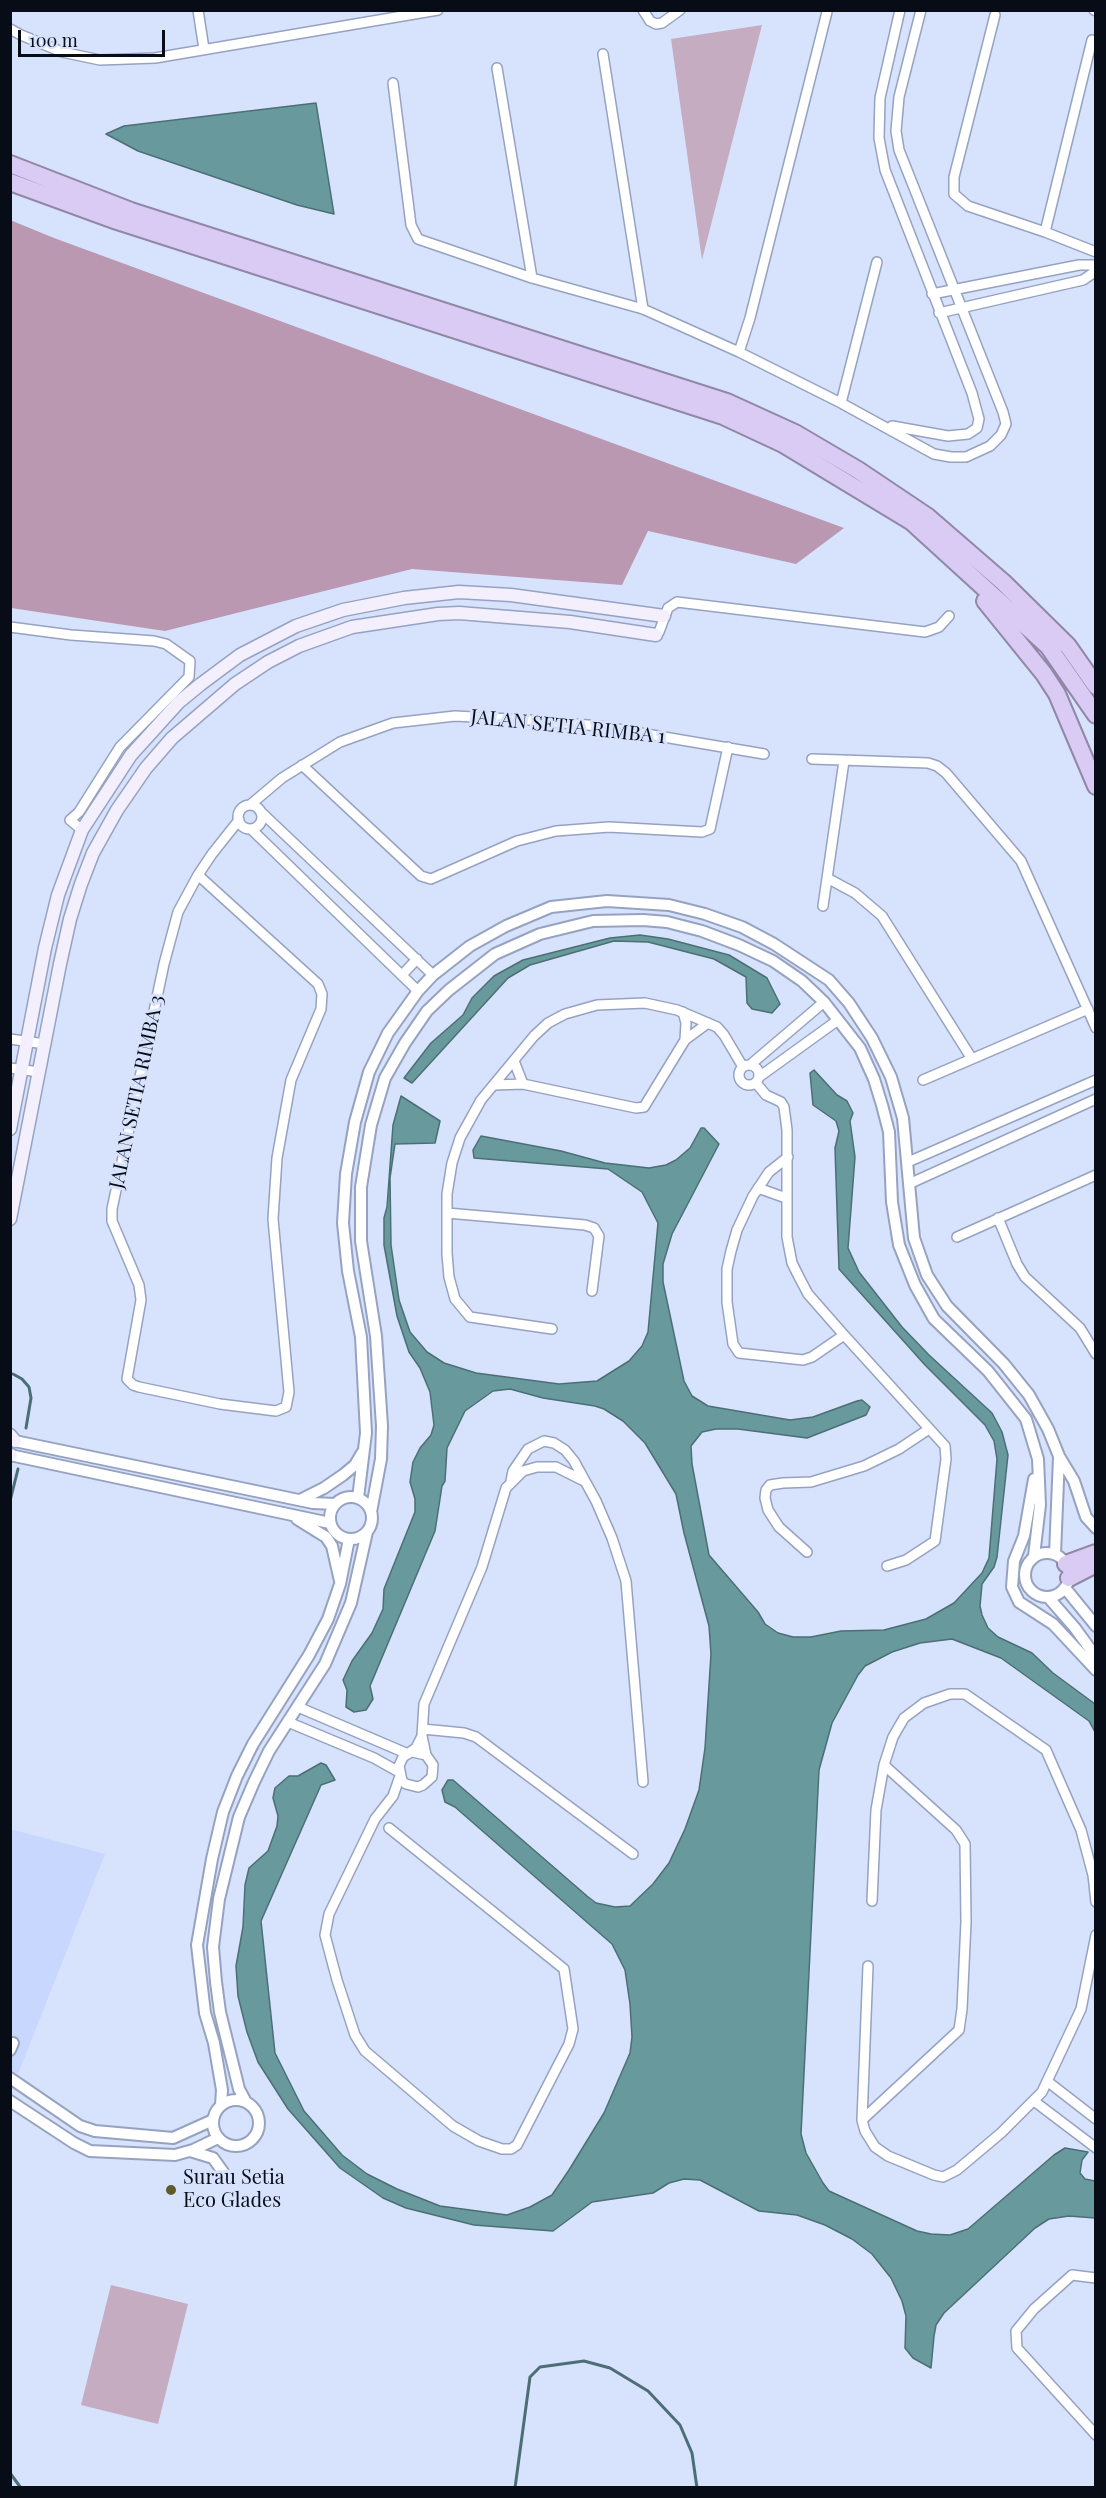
<!DOCTYPE html>
<html>
<head>
<meta charset="utf-8">
<style>
  body { margin:0 }
  #map { position:relative; width:1106px; height:2498px; overflow:hidden; background:#d7e2fd; font-family:"Playfair Display",serif }
  canvas { display:block }
  .frame { position:absolute; inset:0; border:12px solid #080c16; pointer-events:none }
  .scale { position:absolute; left:18px; top:30px; width:147px; height:27px; box-sizing:border-box; border:3px solid #080c16; border-top:0; padding-left:8px; font-size:18px; line-height:21px; white-space:nowrap; color:#080c16; -webkit-text-stroke:4px #d7e2fd; paint-order:stroke }
</style>
</head>
<body>
<div id="map">
<canvas width="1106" height="2498"></canvas>
<div class="frame"></div>
<div class="scale">100 m</div>
</div>
<script>
const ctx = document.querySelector('canvas').getContext('2d');
ctx.lineJoin = 'round';
function fill(path, color) {
  ctx.fillStyle = color;
  ctx.fill(path, 'evenodd');
}
function toPath(rows) {
  const path = new Path2D();
  for (const r of rows) {
    if (r.length === 3) {
      path.moveTo(r[0] + r[2], r[1]);
      path.arc(r[0], r[1], r[2], 0, 2 * Math.PI);
      continue;
    }
    path.moveTo(r[0], r[1]);
    for (let i = 2; i < r.length; i += 2) path.lineTo(r[i], r[i + 1]);
  }
  return path;
}
function trace(path, color, width, dash) {
  ctx.strokeStyle = color;
  ctx.lineWidth = width;
  ctx.lineCap = dash ? 'butt' : 'round';
  ctx.setLineDash(dash || []);
  ctx.stroke(path);
}
function drawText(font, color, halo, rows, align = 'center') {
  ctx.font = font + ' "Playfair Display",serif';
  ctx.lineWidth = 6;
  ctx.setLineDash([]);
  ctx.textBaseline = 'middle';
  ctx.strokeStyle = halo;
  ctx.fillStyle = color;
  for (const [text, x, y, turn = 0] of rows) {
    ctx.save();
    ctx.translate(x, y);
    ctx.rotate((+turn || 0) * Math.PI / 180);
    ctx.textAlign = isNaN(turn) ? turn : align;
    if (halo) ctx.strokeText(text, 0, 0);
    ctx.fillText(text, 0, 0);
    ctx.restore();
  }
}
const built = toPath([
  [10,1829,105,1854,18,2074,10,2069]
]);
const green = toPath([
  [762,25,702,260,671,39],
  [111,2285,188,2304,158,2424,81,2405]
]);
const forest = toPath([
  [10,220,54,238,844,528,796,564,648,531,622,585,412,569,165,631,11,608]
]);
const water = toPath([
  [316,103,334,214,297,205,138,151,106,134,124,126,316,103],
  [640,935,668,939,729,955,767,978,780,1004,772,1013,752,1009,747,1003,746,977,714,959,648,942,614,941,530,965,508,978,412,1083,404,1078,431,1043,463,1015,472,998,494,976,523,960,610,938,640,935],
  [814,1070,837,1095,847,1101,853,1113,850,1121,855,1157,848,1248,859,1272,902,1327,929,1355,992,1413,1002,1432,1008,1455,997,1557,994,1567,982,1584,980,1606,982,1615,988,1628,998,1637,1032,1653,1053,1673,1095,1704,1095,1732,1089,1721,1001,1658,952,1639,920,1643,892,1652,865,1666,858,1675,832,1723,819,1770,801,2134,806,2153,823,2183,829,2191,917,2231,931,2234,950,2235,968,2229,1054,2155,1065,2148,1088,2152,1082,2160,1080,2173,1085,2179,1095,2181,1095,2218,1069,2216,1049,2219,1035,2228,944,2313,936,2325,934,2336,931,2368,913,2358,905,2348,906,2316,902,2301,891,2278,872,2254,852,2239,825,2225,797,2215,759,2211,700,2180,684,2179,669,2183,653,2193,592,2202,553,2231,474,2225,406,2208,383,2198,340,2168,288,2109,258,2062,247,2032,238,1996,236,1966,243,1927,245,1885,249,1868,268,1851,277,1826,278,1816,273,1798,275,1788,289,1776,298,1776,321,1763,326,1765,335,1780,321,1785,261,1921,275,2053,304,2111,342,2155,367,2174,397,2189,440,2206,507,2215,530,2207,552,2195,569,2170,604,2113,630,2053,632,2037,630,2004,625,1970,612,1944,455,1807,445,1802,442,1790,448,1780,453,1780,587,1896,596,1903,615,1907,630,1906,653,1884,669,1863,685,1829,699,1790,705,1748,711,1654,709,1626,684,1533,676,1494,645,1443,623,1421,604,1409,595,1406,543,1398,510,1389,493,1391,465,1411,447,1448,445,1481,442,1486,435,1531,370,1686,373,1699,366,1710,354,1712,346,1707,347,1690,343,1680,352,1661,372,1633,383,1609,384,1589,415,1512,415,1499,410,1482,413,1462,420,1448,431,1435,434,1425,430,1392,420,1368,409,1352,397,1316,384,1245,384,1218,387,1207,393,1125,401,1096,440,1121,435,1143,395,1144,390,1178,391,1245,399,1300,410,1332,427,1352,444,1363,476,1373,559,1384,597,1381,629,1361,642,1346,648,1332,658,1223,642,1192,608,1169,474,1158,473,1150,481,1136,561,1151,605,1163,649,1168,666,1165,676,1160,690,1148,701,1128,704,1128,719,1144,672,1234,663,1264,663,1282,684,1381,692,1396,708,1406,790,1420,813,1417,857,1401,862,1400,870,1407,866,1415,807,1438,738,1429,716,1429,702,1432,691,1446,692,1464,709,1555,758,1612,765,1624,778,1633,793,1637,811,1637,841,1631,884,1630,926,1619,954,1603,982,1573,989,1558,997,1459,994,1441,985,1425,925,1365,839,1269,835,1148,839,1131,836,1121,813,1105,810,1073,814,1070]
]);
const stream = toPath([
  [13,1374,22,1379,29,1387,31,1398,26,1428],
  [10,1501,18,1469],
  [10,2473,21,2488],
  [515,2488,530,2377,540,2367,584,2361,610,2368,648,2391,680,2425,692,2453,697,2488]
]);
const minor = toPath([
  [198,10,204,49],
  [643,10,650,21,656,24,662,23,680,10],
  [1094,10,1096,11],
  [995,15,954,177,954,194,968,206,1045,232,1096,252],
  [10,29,21,35,62,52,100,60,155,58,438,10],
  [603,54,643,309],
  [497,68,532,278],
  [393,83,411,225,418,239,532,278,643,309,739,352,750,318,827,12],
  [1045,232,1092,40],
  [932,294,1079,265,1096,265],
  [939,313,1083,280,1096,271],
  [739,352,841,403,877,262],
  [841,403,934,454,951,457,966,457,990,446,1001,435,1006,424,1003,412,899,150,896,131,899,97,921,10],
  [892,426,948,436,968,434,977,428,979,419,972,393,885,170,879,138,880,98,900,10],
  [10,627,71,635,154,641,166,644,190,661,189,677,120,747,79,812,70,820,82,830],
  [656,635,659,632,668,608,677,602,925,632,939,627,949,616],
  [812,759,928,763,937,766,946,773,1021,861,1096,1028],
  [302,765,421,876,431,879,517,841,556,831,609,827,702,832,710,829,728,747],
  [250,805,282,778,340,742,393,723,455,716,529,720,599,726,764,754],
  [250,817,12],
  [260,811,433,975],
  [251,829,418,991],
  [198,875,318,984,322,994,321,1009,291,1080,277,1158,273,1219,289,1392,286,1407,276,1411,220,1404,139,1387,133,1385,127,1379,141,1300,139,1285,112,1221,112,1209,164,964,178,912,198,875,212,854,239,820],
  [827,878,855,893,882,916,972,1059],
  [823,906,844,761],
  [402,975,417,959],
  [683,1012,686,1023,685,1040],
  [10,1039,45,1044],
  [514,1061,523,1084],
  [749,1075,10],
  [750,1065,824,1002],
  [10,1068,39,1072],
  [759,1077,838,1020],
  [923,1080,1088,1009],
  [756,1083,766,1095,781,1102,784,1107,787,1130,787,1237,792,1263,799,1277,808,1294,844,1335,945,1446,946,1459,935,1541,906,1560,887,1566],
  [494,1085,523,1084,636,1108,644,1107,685,1040,708,1023],
  [788,1157,769,1172,753,1196,737,1230,731,1251,727,1269,727,1302,733,1344,739,1353,803,1360,812,1357,844,1335],
  [908,1162,1096,1080],
  [911,1183,1096,1099],
  [758,1188,786,1198],
  [447,1213,585,1225,594,1228,599,1236,592,1291],
  [998,1218,1017,1264,1025,1277,1080,1328,1096,1354],
  [957,1237,1096,1175],
  [552,1329,470,1317,455,1299,449,1277,447,1254,447,1194,452,1163,460,1138,481,1100,534,1036,548,1023,565,1014,597,1005,645,1003,677,1010,696,1018,717,1027,724,1035,743,1067],
  [511,1481,513,1471,528,1449,544,1441,554,1443,565,1450,574,1461,596,1501,612,1538,626,1581,643,1782],
  [807,1552,779,1527,768,1510,765,1498,766,1490,770,1485,783,1483,811,1482,864,1466,899,1449,929,1429],
  [298,1707,408,1754],
  [288,1722,374,1758,399,1772],
  [423,1729,464,1733,476,1737,633,1854],
  [412,1752,426,1755,433,1765,432,1777,423,1785,418,1787,406,1784,402,1781,399,1766,403,1757,416,1748,422,1736],
  [426,1755,422,1736,424,1704,482,1567,506,1488,523,1471,537,1467,556,1467,584,1481],
  [389,1828,564,1969,573,2029,569,2044,517,2145,511,2149,502,2149,479,2141,453,2126,365,2051,355,2035,337,1980,325,1935,329,1914,375,1819,393,1796,400,1776],
  [872,1901,876,1810,884,1765,893,1737,904,1718,924,1703,950,1694,965,1694,1046,1750,1081,1830,1093,1875,1096,1902],
  [868,1966,862,2120,865,2131,875,2147,888,2156,934,2175,943,2177,957,2170,1001,2133,1042,2092,1081,2009,1096,1935],
  [1047,2081,1096,2119],
  [1034,2101,1096,2148],
  [862,2120,959,2030,962,2009,966,1922,965,1844,956,1830,884,1765],
  [1096,2278,1072,2275,1034,2309,1016,2331,1017,2348,1096,2435]
]);
const tertiary = toPath([
  [10,1440,313,1503,335,1504],
  [10,1455,330,1523],
  [1034,1479,1024,1536,1014,1561,1012,1587,1019,1602,1053,1624,1096,1670],
  [351,1518,21],
  [358,1498,366,1433,361,1337,348,1271,343,1223,346,1174,355,1122,369,1072,388,1033,418,991,433,975,470,946,506,926,551,907,607,901,669,905,705,914,742,927,774,944,829,980,849,1003,872,1038,891,1077,903,1118,914,1238,927,1275,947,1306,1004,1364,1029,1395,1048,1429,1059,1456,1074,1481,1086,1517,1096,1528],
  [300,1500,324,1488,343,1475,355,1465,362,1453],
  [371,1512,381,1459,382,1426,376,1336,361,1241,361,1187,371,1125,385,1078,405,1043,427,1011,449,990,495,954,540,934,593,921,643,920,667,922,702,931,739,945,773,961,802,981,824,1002,860,1048,874,1079,882,1105,889,1132,892,1202,899,1245,915,1285,934,1319,988,1371,1026,1419,1038,1459,1040,1505,1034,1556],
  [297,1519,326,1537,332,1546,340,1581],
  [1047,1575,22],
  [1055,1554,1059,1457],
  [1065,1588,1096,1626],
  [1048,1597,1075,1628,1096,1657],
  [10,2050,13,2043],
  [10,2078,80,2126,95,2131,173,2138,213,2120],
  [236,2123,23],
  [10,2101,74,2143,90,2151,175,2155,193,2150,218,2138],
  [246,2102,239,2089,220,2012,216,1982,213,1947,219,1899,239,1817,254,1782,269,1751,325,1664,351,1603,367,1532],
  [221,2105,222,2090,214,2043,205,2013,197,1945,212,1859,223,1812,237,1776,253,1744,309,1655,328,1619,340,1584,349,1539],
  [190,2151,213,2158,223,2172]
]);
const secondary = toPath([
  [10,1129,45,948,58,895,82,830,131,755,179,702,201,684,240,655,296,626,343,610,404,598,459,592,511,595,664,616],
  [10,1219,60,964,70,919,81,884,93,853,117,810,146,768,172,738,235,684,268,662,299,646,352,627,438,614,459,613,570,622,656,635],
  [10,1435,15,1441],
  [10,1455,11,1455]
]);
const motorway = toPath([
  [10,164,131,211,727,402,795,433,858,470,928,517,1003,582,1068,646,1096,686],
  [10,182,117,221,723,416,783,444,912,522,1048,646,1096,715],
  [985,601,1044,674,1057,694,1096,786],
  [1066,1564,1096,1553],
  [1069,1578,1096,1564]
]);
const markers = [
  [171,2190,6,"#605b27"]
];
const streetNames = [
  ["JALAN SETIA RIMBA 1",568,727,6],
  ["JALAN SETIA RIMBA 3",137,1092,-78]
];
const poiNames = [
  ["Surau Setia",183,2178],
  ["Eco Glades",183,2201]
];
fill(built, '#c7d7fe');
fill(green, '#c6acc0');
fill(forest, '#ba98b2');
fill(water, '#689a9d');
trace(water, '#4b6f74', 1.5);
trace(stream, '#4b6f74', 3);
trace(minor, '#96a2c1', 12);
trace(tertiary, '#96a2c1', 14);
trace(secondary, '#96a2c1', 15);
trace(motorway, '#9088a6', 20);
trace(minor, '#fff', 9);
trace(tertiary, '#fff', 10);
trace(secondary, '#f4effc', 12);
trace(motorway, '#d9cbf4', 16);
for (const [x, y, r, color] of markers) {
  const dot = new Path2D();
  dot.arc(x, y, r, 0, 2 * Math.PI);
  ctx.fillStyle = color;
  ctx.fill(dot);
  trace(dot, '#d7e2fd', 2);
}
drawText('20px', '#080c16', '#d7e2fd', streetNames);
drawText('20px', '#080c16', '#d7e2fd', poiNames, 'left');
</script>
</body>
</html>
